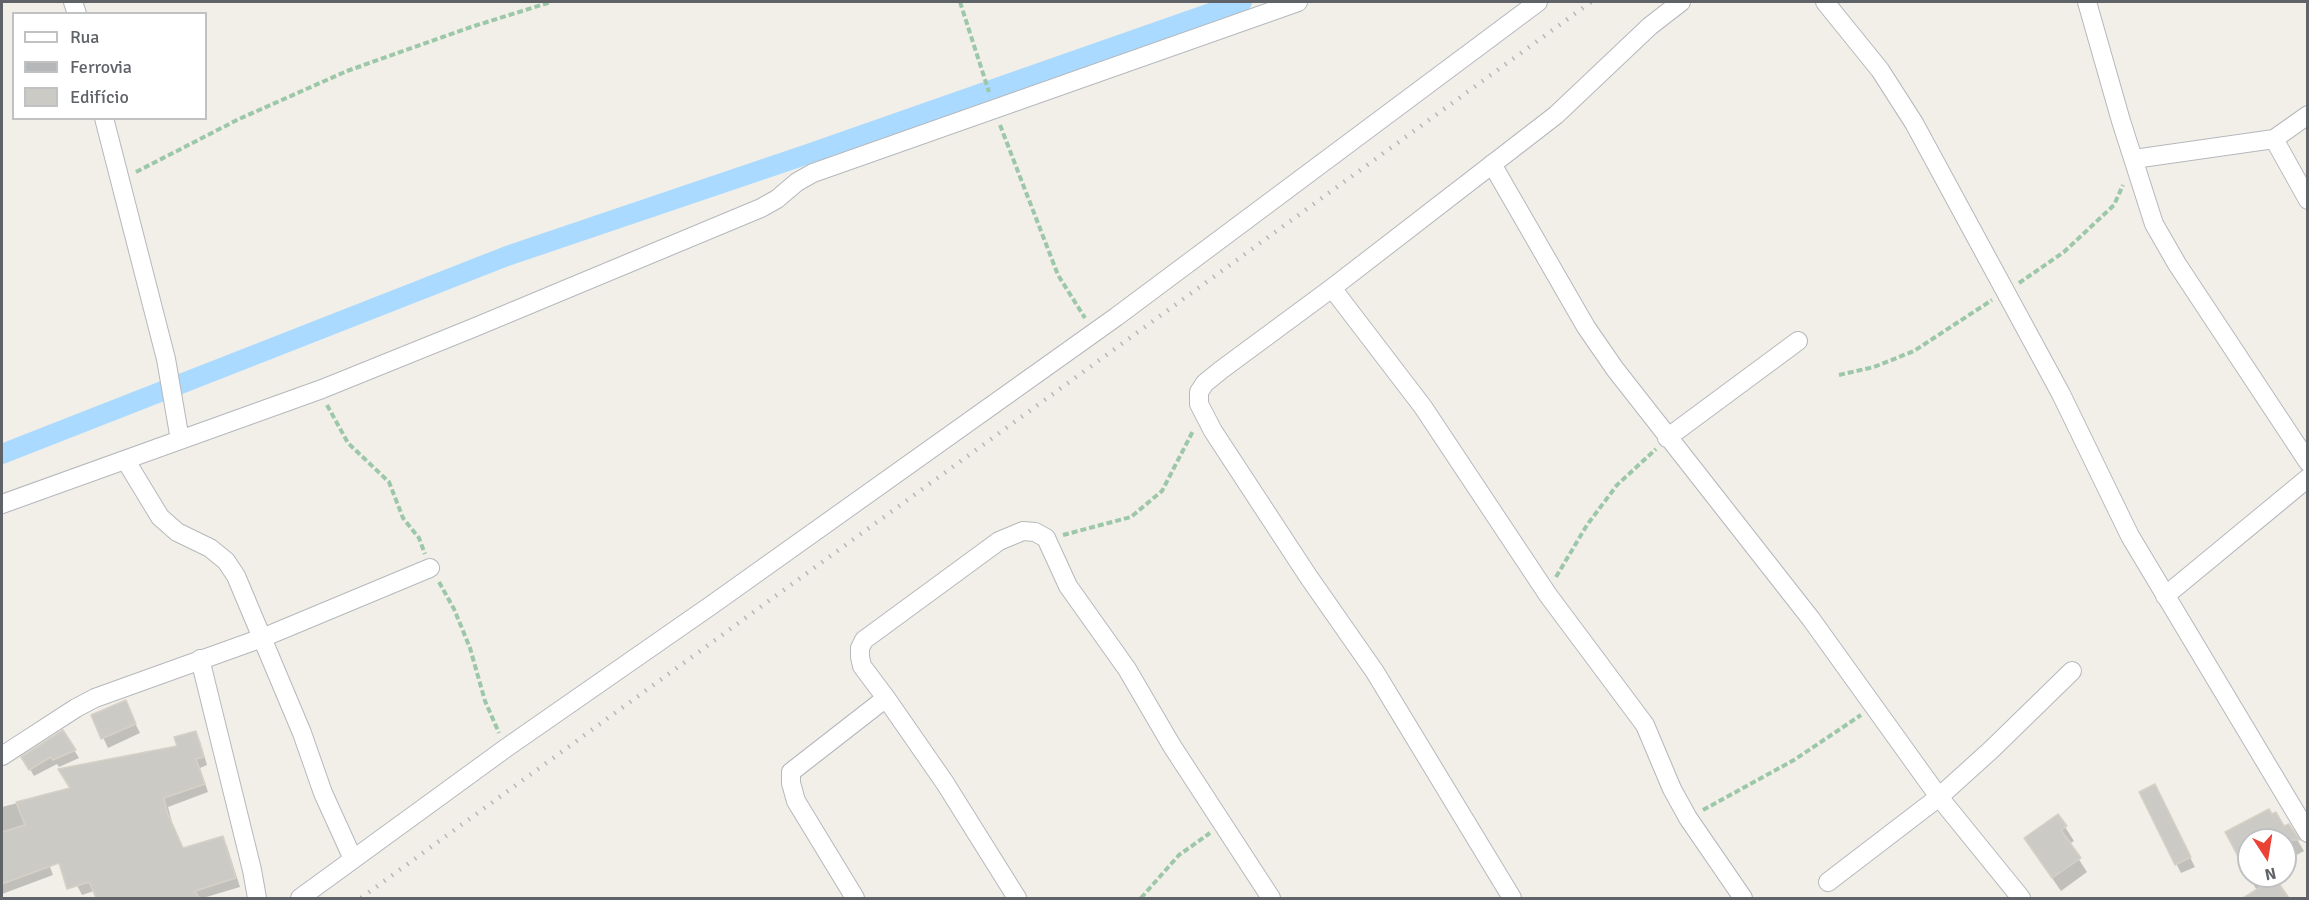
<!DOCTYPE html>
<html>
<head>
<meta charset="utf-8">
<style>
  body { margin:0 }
  #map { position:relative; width:2309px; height:900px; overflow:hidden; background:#f1efe8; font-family:Signika,sans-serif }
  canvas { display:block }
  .frame { position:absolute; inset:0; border:3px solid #5f6368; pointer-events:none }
  .legend { position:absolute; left:12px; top:12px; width:195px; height:108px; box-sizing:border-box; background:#fff; border:2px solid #bfc1c3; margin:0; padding:8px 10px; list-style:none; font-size:18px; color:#5f6368 }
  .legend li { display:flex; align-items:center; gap:12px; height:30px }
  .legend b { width:30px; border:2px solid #bfc1c3 }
  .north { position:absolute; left:2237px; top:828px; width:60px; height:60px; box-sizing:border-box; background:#fff; border:2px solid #bfc1c3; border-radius:50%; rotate:168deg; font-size:16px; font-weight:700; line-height:24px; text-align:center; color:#5f6368 }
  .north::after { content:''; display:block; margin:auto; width:21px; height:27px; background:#ea4335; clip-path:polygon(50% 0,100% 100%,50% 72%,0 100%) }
</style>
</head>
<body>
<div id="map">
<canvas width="2309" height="900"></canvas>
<div class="frame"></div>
<ul class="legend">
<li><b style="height:8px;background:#fff"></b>Rua</li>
<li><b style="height:8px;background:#b6b7b8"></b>Ferrovia</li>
<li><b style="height:16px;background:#cccac5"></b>Edifício</li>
</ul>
<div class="north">N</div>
</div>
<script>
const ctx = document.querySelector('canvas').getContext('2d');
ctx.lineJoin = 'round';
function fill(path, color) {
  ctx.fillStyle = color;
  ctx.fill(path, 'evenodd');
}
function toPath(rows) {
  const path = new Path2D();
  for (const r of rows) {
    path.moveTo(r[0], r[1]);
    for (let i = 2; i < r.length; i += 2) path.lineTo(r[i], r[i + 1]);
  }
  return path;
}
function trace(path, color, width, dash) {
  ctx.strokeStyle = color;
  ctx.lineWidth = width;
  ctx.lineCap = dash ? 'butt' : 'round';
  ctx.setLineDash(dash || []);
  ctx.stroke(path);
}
const shadow = toPath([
  [128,709,140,733,108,748,93,716],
  [63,732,79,758,59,767,57,764,34,776,23,757],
  [195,733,200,741,207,765,200,768,208,792,168,807,172,822,184,850,222,838,227,846,240,887,203,898,199,898,191,884,155,898,97,898,94,891,82,895,63,858,49,864,53,875,2,894,2,868,4,867,2,860,2,807,72,789,179,747],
  [2141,793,2157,793,2195,867,2181,873],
  [2058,816,2074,841,2069,844,2087,872,2061,891,2034,852],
  [2289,826,2304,851,2285,861,2285,840,2249,840,2249,875,2227,832,2284,828],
  [2249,876,2273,876,2287,898,2261,898]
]);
const canal = toPath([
  [2,454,507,256,811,153,1242,2]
]);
const building = toPath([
  [126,700,136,724,101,739,91,715,126,700],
  [63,730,76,750,53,760,51,757,29,770,21,757,63,730],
  [196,731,204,757,196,759,205,784,164,798,167,812,183,848,223,836,236,878,195,891,199,898,96,898,89,882,67,889,59,863,2,884,2,832,25,825,16,802,70,788,58,769,177,746,174,737,196,731],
  [2155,784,2191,857,2175,865,2139,792,2155,784],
  [2269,809,2272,814,2276,812,2284,826,2289,824,2300,840,2249,840,2249,877,2225,832,2269,809],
  [2058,814,2067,826,2061,830,2081,858,2052,878,2024,838,2058,814],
  [2275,878,2289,898,2243,898,2275,878]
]);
const path = toPath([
  [960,2,989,92],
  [1000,125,1058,275,1085,318],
  [136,172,239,119,347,71,471,27,551,2],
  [2019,283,2064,252,2114,205,2123,185],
  [1839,375,1874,367,1914,351,1992,300],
  [327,405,348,443,389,482,403,518,419,538,425,554],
  [1063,535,1131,517,1162,491,1193,431],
  [1556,577,1587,525,1617,485,1656,449],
  [439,582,454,609,470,648,485,701,499,733],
  [1703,810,1794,760,1861,715],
  [1141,898,1179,855,1210,833]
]);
const minor = toPath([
  [73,2,77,14],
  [1825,2,1880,70,1914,123,2061,394,2130,536,2308,833],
  [2087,2,2121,121,2154,224,2177,264,2308,462],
  [104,118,166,359,180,440],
  [2274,139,2308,200],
  [2134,159,2274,139,2308,115],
  [1492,164,1586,327,1615,369,1811,619,1939,797,2021,898],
  [1332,288,1423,407,1548,595,1645,725,1672,789,1688,818,1743,898],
  [1667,438,1798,341],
  [126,461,160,517,177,532,210,548,226,561,236,576,302,733,323,793,353,859],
  [2,504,322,389,473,328,761,208,777,199,797,182,813,173,1298,2],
  [2165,596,2308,478],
  [200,659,252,870,257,898],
  [886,698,945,783,1017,898],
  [2,756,76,708,95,698,262,638,430,568],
  [1828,882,1939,797,1992,749,2072,671],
  [300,898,506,748,713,604,1116,317,1538,2],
  [855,898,796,801,791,783,791,772,886,698,862,666,860,657,860,648,864,640,999,541,1023,531,1035,532,1046,538,1068,586,1127,669,1172,746,1271,898],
  [1512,898,1375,672,1308,576,1213,431,1199,404,1199,392,1205,383,1221,370,1332,288,1556,115,1650,26,1681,2]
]);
const rail = toPath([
  [361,898,1591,2]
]);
fill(shadow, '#0003');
trace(canal, '#aadaff', 20);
fill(building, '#cccac5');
trace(building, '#d6d1c6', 1.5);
trace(minor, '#b5b8bc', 20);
trace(path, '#9cc7a9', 4, [6, 3]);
trace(minor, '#fff', 18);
trace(rail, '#b6b7b8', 4.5, [1.5, 8]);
</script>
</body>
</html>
